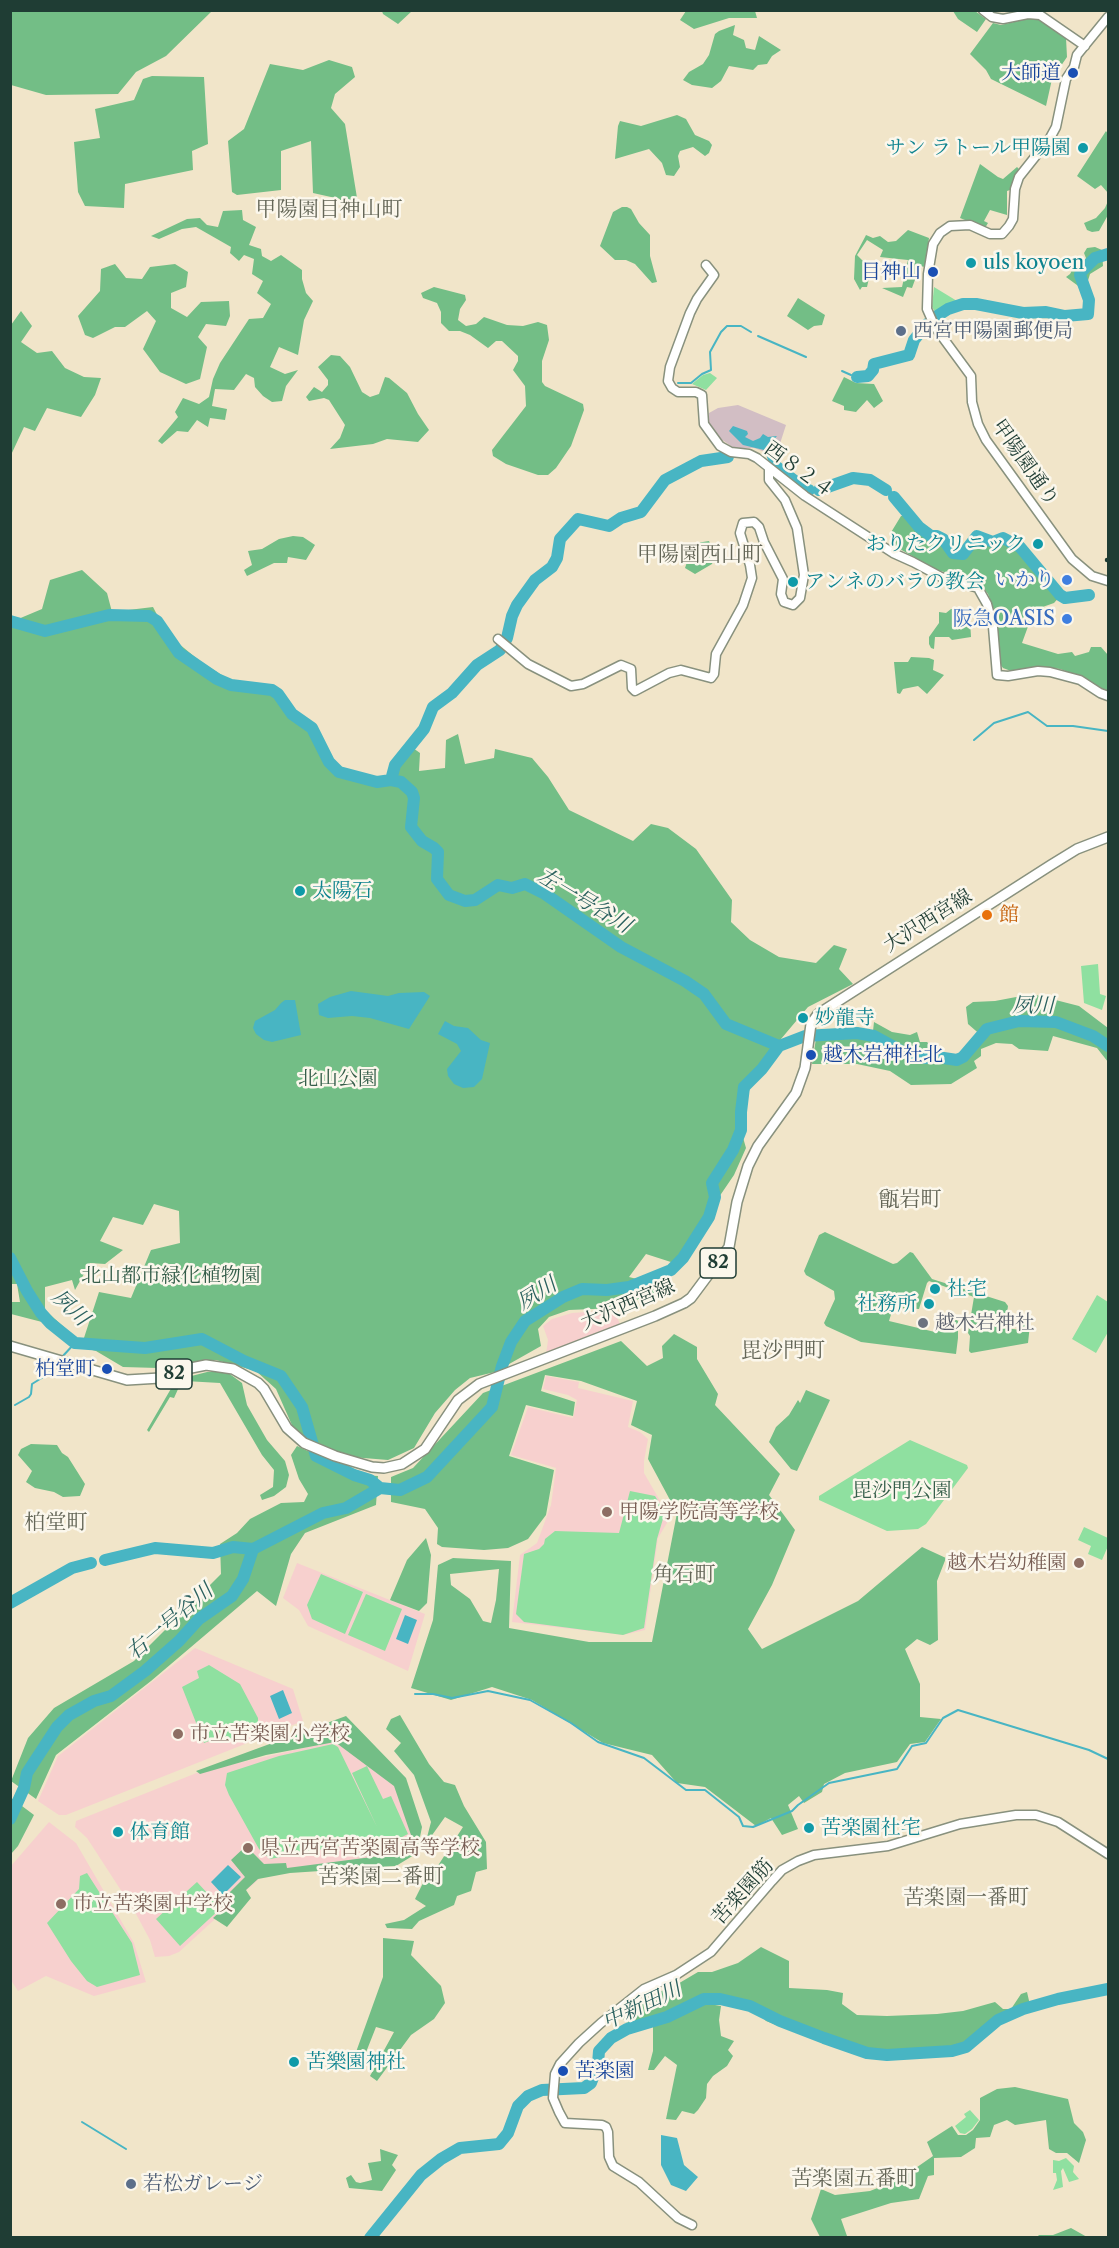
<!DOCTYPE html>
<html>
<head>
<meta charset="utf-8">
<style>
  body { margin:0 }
  #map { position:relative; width:1119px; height:2248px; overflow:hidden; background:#f1e5c9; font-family:"Libre Caslon Text",serif }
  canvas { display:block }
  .frame { position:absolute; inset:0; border:12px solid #1f3d34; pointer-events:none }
</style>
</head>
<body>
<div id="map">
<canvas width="1119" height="2248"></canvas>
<div class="frame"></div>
</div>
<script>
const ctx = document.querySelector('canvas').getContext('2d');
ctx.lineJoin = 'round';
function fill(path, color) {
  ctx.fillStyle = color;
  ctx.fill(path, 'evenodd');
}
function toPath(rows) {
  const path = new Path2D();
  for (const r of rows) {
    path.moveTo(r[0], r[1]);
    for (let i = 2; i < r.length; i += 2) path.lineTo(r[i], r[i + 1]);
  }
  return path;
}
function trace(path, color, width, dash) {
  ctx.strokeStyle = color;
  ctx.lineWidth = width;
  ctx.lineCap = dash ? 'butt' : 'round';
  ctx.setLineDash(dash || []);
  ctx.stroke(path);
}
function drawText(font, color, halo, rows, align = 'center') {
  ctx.font = font + ' "Libre Caslon Text","Noto Serif JP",serif';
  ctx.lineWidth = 5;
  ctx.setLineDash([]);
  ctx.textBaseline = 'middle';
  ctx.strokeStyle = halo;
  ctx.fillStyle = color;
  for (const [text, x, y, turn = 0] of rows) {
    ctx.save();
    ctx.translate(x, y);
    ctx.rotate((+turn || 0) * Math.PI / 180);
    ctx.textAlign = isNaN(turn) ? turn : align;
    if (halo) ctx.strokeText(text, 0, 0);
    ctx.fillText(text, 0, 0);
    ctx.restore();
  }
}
const built = toPath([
  [614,1310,620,1324,546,1354,548,1340,543,1326,552,1319,572,1313],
  [546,1376,579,1382,578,1388,633,1401,628,1427,640,1432,648,1439,644,1461,644,1473,670,1518,658,1538,645,1630,623,1635,512,1622,520,1555,537,1543,551,1505,556,1468,511,1455,528,1407,573,1418,577,1400,568,1395,543,1389],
  [297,1563,425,1614,408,1671,308,1626,299,1610,283,1598],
  [195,1648,293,1689,303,1721,66,1815,59,1815,38,1801,58,1756],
  [334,1741,398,1784,417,1828,397,1857,301,1869,260,1878,179,1952,169,1956,155,1957,150,1940,135,1912,87,1838,75,1827,76,1821,199,1772],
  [49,1822,76,1843,134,1943,146,1982,94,1996,46,1976,18,1991,11,1980,11,1866]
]);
const industrial = toPath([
  [738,405,786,425,776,456,754,448,734,448,718,437,709,424,709,413,718,408]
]);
const green = toPath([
  [934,287,957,301,936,313,932,307],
  [710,373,717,378,706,390,692,384,703,375],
  [1098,964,1100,994,1106,996,1102,1010,1084,1003,1081,966],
  [1097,1295,1108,1302,1108,1332,1096,1353,1072,1339],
  [910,1440,967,1465,968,1468,926,1524,918,1529,887,1531,819,1500,819,1496],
  [630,1491,655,1496,665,1512,657,1539,644,1628,623,1635,524,1622,516,1614,524,1554,539,1549,544,1544,545,1539,555,1531,619,1533],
  [1084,1527,1108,1538,1108,1546,1102,1560,1088,1554,1091,1546,1078,1540],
  [321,1574,363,1592,345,1634,312,1619,307,1605],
  [366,1594,402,1609,385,1651,348,1635],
  [209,1665,240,1684,258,1718,258,1727,228,1742,219,1737,204,1743,182,1687,199,1678,197,1671],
  [333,1744,338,1747,377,1827,352,1773,367,1766,383,1799,391,1796,408,1834,386,1845,382,1838,270,1859,259,1849,229,1795,225,1785,227,1773,279,1756],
  [87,1873,132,1943,140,1975,97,1987,87,1981,71,1961,47,1923,79,1889,80,1876],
  [197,1882,221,1908,180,1946,156,1919],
  [970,2110,979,2120,972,2129,965,2134,960,2133,955,2126,966,2117,964,2114],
  [1066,2158,1074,2166,1073,2172,1079,2179,1069,2182,1063,2168,1061,2171,1063,2187,1053,2190,1057,2180,1056,2173,1053,2173,1053,2160,1059,2161]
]);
const forest = toPath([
  [10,11,11,10,212,11,166,56,136,72,118,94,46,95,11,85],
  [382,11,382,10,412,11,398,24,383,14],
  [686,11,755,11,757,18,729,18,694,29,680,20],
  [953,11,975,11,986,19,977,32,958,19],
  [1031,18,1037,18,1066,38,1067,57,1052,79,1046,106,991,79,986,70,970,54,993,23,1001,25],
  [735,25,733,35,744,40,746,48,755,50,759,36,781,50,772,56,767,64,758,65,753,70,729,66,721,81,712,88,692,85,683,80,689,72,703,64,709,55,715,34,719,31],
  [329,60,352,67,355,77,335,94,331,108,345,124,358,204,342,210,340,199,313,193,311,141,281,151,281,190,237,195,232,192,228,141,244,129,270,64,303,70],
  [152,76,204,77,208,144,192,151,193,170,125,184,124,208,85,206,78,192,74,142,100,138,95,109,134,100,143,79],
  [677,115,686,119,695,135,709,141,712,145,709,153,705,156,693,147,680,151,678,156,680,167,674,176,666,175,662,163,649,149,615,159,618,126,620,121,641,126],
  [1106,131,1108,134,1108,215,1099,231,1092,232,1087,230,1084,223,1096,218,1105,208,1108,201,1108,193,1101,185,1095,189,1077,176],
  [980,164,998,177,1003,179,1017,167,1019,169,1010,190,1007,191,1007,215,990,210,984,221,988,223,985,228,960,218],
  [622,207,627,207,631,209,639,223,650,235,650,256,657,282,652,283,635,264,626,260,615,260,600,246,613,212],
  [242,210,243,220,256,227,249,245,261,249,262,256,271,261,281,255,302,270,302,279,306,293,313,301,304,320,298,355,279,347,270,367,285,374,298,370,286,386,282,401,272,402,263,396,255,387,254,378,246,374,234,390,215,389,212,406,227,409,225,420,210,418,208,427,197,420,188,432,177,431,162,444,158,441,178,417,175,412,183,398,199,404,209,397,213,379,220,363,249,319,263,318,271,304,257,293,263,281,252,274,254,259,244,255,239,261,230,253,231,247,196,227,182,229,159,239,151,236,187,219,200,218,207,225,218,227,223,211],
  [908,230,929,238,925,267,920,266,912,288,907,287,903,297,882,288,902,287,908,260,880,257,883,250,867,240,857,255,871,269,867,287,862,287,860,290,854,279,855,256,865,237,866,235,873,238,880,236,888,242,896,241],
  [1095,247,1102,250,1103,266,1090,274,1086,287,1081,288,1066,277,1070,274,1074,267,1081,267,1086,258,1084,253,1087,248],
  [115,264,126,278,142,279,150,267,175,264,188,272,186,287,171,293,171,308,187,317,201,302,229,301,230,316,226,326,206,324,198,337,207,347,200,379,186,384,160,372,143,349,156,321,147,311,125,327,115,327,93,338,85,335,78,316,100,291,101,269],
  [434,287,465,295,466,300,460,309,458,320,466,326,476,324,484,317,507,325,523,326,538,322,547,325,549,340,542,361,542,382,545,386,583,404,584,410,571,446,556,468,548,475,538,475,506,464,493,456,492,450,526,406,525,386,513,370,518,361,518,356,502,341,496,341,488,348,470,335,460,331,449,331,441,323,441,312,437,303,423,298,421,293],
  [798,298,825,315,822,325,814,326,808,330,787,316],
  [21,311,32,326,21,342,37,353,52,351,65,368,84,377,101,378,95,395,81,417,47,408,35,431,24,427,11,455,11,325],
  [331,355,340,356,350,367,362,392,370,397,379,394,385,377,389,378,407,393,418,414,429,430,418,442,387,439,373,444,330,449,340,438,345,425,329,400,324,398,309,401,306,397,314,387,322,392,328,385,328,380,318,367],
  [844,377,856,383,874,384,883,401,874,408,867,400,856,412,844,410,844,406,832,401],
  [901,516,909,516,943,543,959,549,966,545,975,534,991,539,1008,538,1019,544,1062,594,1054,603,1034,610,1022,643,1058,654,1072,652,1075,656,1089,652,1091,647,1101,647,1108,655,1108,693,1082,677,1060,669,1039,666,1011,671,1003,668,1000,664,993,607,988,594,981,585,969,579,937,570,891,544,890,534],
  [293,536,303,537,315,545,306,560,288,557,287,563,274,563,247,576,244,570,252,565,248,551,262,549,279,539],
  [709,541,715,556,712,564,695,574,685,568,688,559,684,545],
  [82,570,107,593,112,612,153,607,167,634,201,662,233,682,271,687,293,719,305,726,341,775,396,779,398,765,413,748,420,753,419,771,445,768,446,740,458,734,465,764,494,758,495,749,532,758,548,777,569,810,633,841,651,824,668,828,696,849,732,900,731,922,750,940,779,957,816,963,834,945,847,949,839,969,853,984,808,1007,759,1065,738,1120,746,1148,734,1175,674,1263,646,1254,629,1277,669,1287,616,1308,569,1310,549,1317,538,1329,541,1346,495,1372,470,1378,455,1390,435,1413,414,1448,388,1460,339,1456,295,1432,276,1389,256,1371,216,1360,158,1368,123,1367,96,1351,81,1347,99,1292,131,1298,151,1250,180,1243,179,1211,154,1204,143,1225,113,1217,100,1241,123,1250,105,1264,90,1263,75,1290,72,1280,45,1287,45,1310,65,1328,70,1344,42,1322,11,1314,11,1302,20,1302,17,1284,11,1284,11,622,42,609,50,580],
  [951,609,955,609,960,616,970,620,971,637,952,640,949,637,935,637,934,649,931,648,929,644,929,637,939,623,939,612,946,613],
  [911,657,929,658,934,660,933,670,944,675,927,694,918,686,903,689,900,694,897,693,894,662,908,662],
  [1032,994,1079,1006,1108,1028,1108,1062,1097,1048,1053,1036,1048,1051,1019,1049,1012,1044,996,1043,981,1049,981,1056,974,1061,977,1068,951,1084,911,1085,890,1071,857,1064,812,1064,817,1032,873,1031,874,1022,892,1032,910,1035,917,1032,920,1042,927,1042,932,1047,931,1054,941,1063,956,1064,983,1037,968,1024,966,1007,973,1002,995,1001],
  [825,1232,893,1264,897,1263,910,1252,913,1253,932,1279,1005,1302,1008,1306,1005,1328,1021,1330,1024,1315,1031,1315,1028,1343,971,1353,969,1351,970,1336,968,1333,974,1297,929,1281,927,1283,919,1309,893,1308,889,1321,935,1332,942,1317,955,1319,958,1321,958,1338,956,1354,861,1342,826,1326,824,1323,835,1299,834,1291,806,1275,804,1271,819,1235],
  [674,1334,697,1347,697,1359,718,1394,715,1405,780,1474,769,1495,795,1530,772,1585,748,1629,762,1649,858,1601,922,1547,946,1558,937,1581,938,1640,930,1645,917,1639,905,1649,920,1684,920,1717,941,1719,925,1742,910,1744,897,1762,845,1773,824,1784,822,1792,804,1803,799,1796,788,1805,798,1829,782,1835,771,1818,756,1826,705,1787,677,1783,652,1755,603,1743,532,1700,492,1687,451,1700,411,1688,433,1620,438,1565,453,1558,511,1561,509,1628,589,1642,652,1642,677,1513,648,1459,652,1435,631,1425,637,1401,581,1381,545,1375,541,1391,575,1402,573,1416,526,1405,509,1456,554,1470,546,1515,528,1539,508,1548,484,1550,442,1547,437,1544,438,1528,425,1509,391,1502,391,1477,413,1468,483,1393,621,1341,647,1366,663,1358,662,1346],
  [499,1569,496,1600,491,1623,483,1621,470,1599,451,1585,450,1574],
  [207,1372,227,1372,242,1383,247,1405,267,1440,285,1461,289,1475,286,1487,274,1496,262,1500,260,1495,273,1487,274,1470,262,1455,220,1383,185,1381,179,1387,174,1398,170,1397,149,1432,147,1430,176,1380],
  [806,1390,830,1400,797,1471,791,1469,769,1442,776,1427,789,1415,798,1400,800,1403],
  [31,1444,57,1445,62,1453,68,1457,85,1484,80,1496,63,1497,54,1492,35,1488,26,1482,32,1471,18,1455,21,1449],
  [297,1446,360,1475,378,1476,376,1505,305,1533,291,1554,276,1606,257,1591,151,1681,56,1755,36,1799,11,1781,28,1738,54,1708,134,1661,221,1574,220,1544,237,1533,250,1519,281,1503,304,1502,308,1494,299,1479,291,1455],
  [426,1538,431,1555,427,1603,419,1611,390,1600,407,1560],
  [400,1715,429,1764,444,1782,455,1785,464,1806,486,1842,487,1869,476,1872,471,1891,457,1896,454,1905,419,1921,412,1929,387,1928,385,1924,404,1920,426,1906,415,1899,423,1883,428,1881,463,1827,445,1817,425,1845,431,1822,414,1775,394,1751,401,1743,386,1729,391,1719],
  [346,1716,406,1778,422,1827,419,1842,414,1855,396,1866,290,1873,258,1879,246,1890,251,1898,227,1927,213,1918,223,1909,220,1902,245,1877,231,1860,246,1846,264,1864,286,1863,287,1868,395,1854,411,1835,394,1786,335,1742,266,1755,200,1774,196,1771],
  [10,1797,34,1815,18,1846,11,1854],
  [383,1938,414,1941,411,1955,441,1986,445,2003,434,2019,411,2035,377,2081,370,2076,394,2032,376,2027,359,2070,351,2066,383,1977],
  [761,1947,789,1961,789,1988,827,1990,843,1993,842,2004,857,2015,887,2016,937,2014,963,2011,995,2002,1003,2009,1011,2009,1021,1994,1027,1992,1030,2005,1000,2015,984,2025,969,2042,963,2045,892,2051,864,2048,822,2034,784,2028,766,2021,747,2001,711,1997,709,2004,721,2006,719,2020,721,2036,734,2041,728,2050,733,2056,727,2066,713,2076,707,2084,706,2098,698,2110,694,2114,682,2111,676,2120,666,2119,677,2065,665,2056,654,2070,648,2070,653,2051,653,2022,627,2024,621,2016,642,1999,676,1985,698,1972,712,1972,738,1963],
  [1015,2087,1068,2099,1074,2123,1083,2132,1086,2140,1079,2163,1067,2153,1056,2153,1049,2149,1046,2120,1015,2125,1007,2120,994,2125,990,2137,976,2138,975,2148,961,2157,934,2158,934,2175,928,2176,919,2199,891,2203,841,2219,847,2236,820,2237,811,2219,821,2189,835,2195,870,2191,900,2179,933,2156,927,2142,952,2126,958,2135,966,2135,973,2130,980,2120,980,2098,997,2089],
  [380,2149,398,2155,392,2165,396,2170,382,2191,349,2188,346,2178,351,2175,356,2182,360,2183,372,2180,368,2163,381,2161],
  [1071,2228,1087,2237,1037,2237,1039,2235,1053,2235]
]);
const water = toPath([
  [733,426,747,431,748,434,745,437,753,441,760,438,763,434,768,437,777,436,764,450,743,445,729,431],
  [351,991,388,996,399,993,424,992,430,996,409,1029,370,1018,352,1016,328,1018,319,1015,318,1004,330,997],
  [285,1000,295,1000,301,1035,272,1042,264,1040,256,1034,253,1028,255,1021,275,1010,281,1003],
  [445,1021,454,1026,468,1028,481,1040,490,1043,482,1079,474,1087,463,1088,454,1084,448,1076,447,1069,461,1051,457,1044,438,1034],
  [405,1615,417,1620,408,1644,396,1639],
  [283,1690,292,1713,279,1719,270,1696],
  [228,1865,241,1877,223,1895,211,1882],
  [661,2135,677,2138,684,2165,698,2177,686,2191,671,2185,661,2165]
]);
const stream = toPath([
  [758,336,806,357],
  [842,371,851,375],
  [856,377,857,377],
  [678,383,691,383,702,374,711,370,710,352,721,332,727,326,741,326,751,332],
  [974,740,994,723,1028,712,1047,726,1073,726,1108,731],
  [61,1358,75,1343],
  [15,1405,29,1397,31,1394,32,1384,48,1374,55,1365],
  [10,1407,11,1407],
  [415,1694,433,1694,452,1698,488,1691,530,1700,571,1723,598,1742,644,1758,686,1790,705,1790,739,1817,743,1826,753,1827,792,1811,798,1805,829,1783,897,1769,912,1746,926,1743,943,1718,958,1710,1089,1750,1108,1759],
  [82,2122,126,2149]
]);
const river = toPath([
  [934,318,948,309,963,304,976,304,1023,313,1046,312,1065,316,1088,314,1089,300,1080,275,1081,272,1095,258,1108,254],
  [857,377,868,376,873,370,874,364,909,355,914,340,927,324],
  [771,450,774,459,773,464,805,489,809,490],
  [819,490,853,478,870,480,886,490],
  [894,497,919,527,931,536,937,536,943,539,953,553,963,554,977,536,993,542,1003,538,1020,547,1060,595,1065,598,1089,595],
  [10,621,45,631,109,615,149,616,157,621,179,653,217,679,231,685,272,690,278,694,292,714,312,728,329,762,339,772,377,782,391,780,395,765,424,729,433,707,452,693,477,665,500,650,507,638,512,616,517,605,535,580,552,567,557,558,560,539,578,519,609,526,621,518,641,512,665,480,701,461,728,457],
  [391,780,401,782,412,792,414,798,411,827,422,841,434,848,438,852,437,879,449,895,465,901,475,900,498,885,512,888,525,884,545,894,621,947,685,981,704,994,726,1024,779,1046],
  [10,1258,27,1291,41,1313,50,1323,75,1343,145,1348,202,1339,244,1361,281,1376,302,1407,316,1456,354,1475,370,1480,380,1488,400,1490,427,1477,492,1407,502,1366,511,1342,525,1321,563,1297,582,1289,607,1290,629,1287,671,1270,683,1258,709,1217,715,1197,712,1183,733,1150,741,1130,741,1112,744,1087,762,1069,779,1046,805,1036,857,1033,874,1036,905,1053,925,1058,937,1057,957,1060,963,1057,987,1029,1019,1021,1056,1022,1093,1036,1108,1046],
  [105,1560,155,1548,213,1553,233,1547,253,1549],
  [10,1603,72,1568,91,1563],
  [10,1819,24,1788,27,1773,57,1727,69,1715,94,1701,111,1696,145,1671,179,1641,199,1619,232,1596,243,1579,253,1549,323,1513,346,1508,380,1488],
  [370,2238,421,2175,441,2159,460,2148,499,2144,508,2133,518,2106,528,2096,542,2090,584,2088,591,2083,598,2064,599,2051,611,2038,627,2029,667,2017,704,1999,720,1999,750,2006,780,2021,824,2038,867,2053,887,2055,952,2051,966,2047,998,2020,1023,2009,1058,1999,1108,1989]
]);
const secondary = toPath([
  [983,10,992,17,1003,19,1028,14,1040,15,1085,46],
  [1108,17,1077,55,1074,67,1066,79,1056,127,1050,138,1019,177,1015,189,1013,219,1009,226,1002,234,990,234,970,225,950,226,940,233,933,244,928,274,927,309,935,327,971,376,972,402,978,424,986,440,1072,559,1092,576,1108,581],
  [706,265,714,275,697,299,690,313,670,367,668,381,672,388,678,392,696,392,702,395,704,424,720,446,731,452,749,454,757,458,805,496,893,553,913,562,941,577,978,588,987,604,993,627,997,675,1008,676,1038,671,1050,672,1080,680,1100,693,1108,696],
  [498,639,528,664,571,686,583,684,621,665,631,669,632,688,635,691,669,673,681,670,711,678,714,674,716,654,743,605,752,578,750,565,740,533,743,523,754,522,759,527,764,542,783,579,781,594,784,602,793,605,800,598,804,575,797,528,785,500,769,480,769,468],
  [692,2225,678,2218,639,2182,613,2166,609,2157,608,2132,606,2127,602,2125,565,2123,559,2112,553,2098,555,2074,560,2064,579,2043,601,2023,644,1989,676,1975,711,1952,772,1881,782,1870,798,1861,814,1855,888,1846,960,1824,1016,1815,1036,1815,1058,1822,1108,1854]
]);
const primary = toPath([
  [10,1346,127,1380,160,1378,186,1369,206,1365,233,1369,258,1383,264,1389,287,1428,304,1443,335,1456,372,1467,384,1468,402,1464,425,1449,458,1400,479,1384,655,1316,684,1303,691,1298,729,1247,737,1202,748,1166,758,1146,796,1093,805,1068,811,1024,818,1014,1051,865,1077,849,1108,837]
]);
const rail = toPath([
  [1107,560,1108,560]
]);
const markers = [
  [1073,73,6,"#1a4fb4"],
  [1083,148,6,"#0f9aa8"],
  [971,263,6,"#0f9aa8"],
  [933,272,6,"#1a4fb4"],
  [901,331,6,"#5c6f8a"],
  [1038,544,6,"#0f9aa8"],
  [1067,580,6,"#3f7fe0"],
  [793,582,6,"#0f9aa8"],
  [1067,619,6,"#3f7fe0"],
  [300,891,6,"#0f9aa8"],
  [987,915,6,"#e8710a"],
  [803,1018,6,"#0f9aa8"],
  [811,1055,6,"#1a4fb4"],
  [935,1289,6,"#0f9aa8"],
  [929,1304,6,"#0f9aa8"],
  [923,1323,6,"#6b7280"],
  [107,1369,6,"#1a4fb4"],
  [607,1512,6,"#8d6e63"],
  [1079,1563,6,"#8d6e63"],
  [178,1734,6,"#8d6e63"],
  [809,1828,6,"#0f9aa8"],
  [118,1832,6,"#0f9aa8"],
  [248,1848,6,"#8d6e63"],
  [61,1904,6,"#8d6e63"],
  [294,2062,6,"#0f9aa8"],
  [563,2071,6,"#1a4fb4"],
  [131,2184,6,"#5c6f8a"]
];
const shields = [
  [718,1263,36],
  [174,1374,36]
];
const shieldNames = [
  ["82",718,1263],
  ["82",174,1374]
];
const transitNames = [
  ["大師道",1061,73],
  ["目神山",921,272],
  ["越木岩神社北",823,1055,"left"],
  ["柏堂町",95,1369],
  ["苦楽園",575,2071,"left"]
];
const cultureNames = [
  ["サン ラトール甲陽園",1071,148,"right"],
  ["uls koyoen",983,263],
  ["おりたクリニック",1026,544,"right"],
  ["アンネのバラの教会",805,582],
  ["太陽石",312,891],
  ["妙龍寺",815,1018],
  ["社宅",947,1289],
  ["社務所",917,1304,"right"],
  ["苦楽園社宅",821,1828],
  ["体育館",130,1832],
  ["苦樂園神社",306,2062]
];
const serviceNames = [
  ["西宮甲陽園郵便局",913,331],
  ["若松ガレージ",143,2184]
];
const streetNames = [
  ["甲陽園通り",1025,463,55],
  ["西８２４",799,470,36],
  ["大沢西宮線",928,921,-32],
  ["大沢西宮線",628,1305,-23],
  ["苦楽園筋",743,1892,-48]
];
const shopNames = [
  ["いかり",1055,580],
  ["阪急OASIS",1055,619]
];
const foodNames = [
  ["館",999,915]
];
const parkNames = [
  ["北山公園",338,1079],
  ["北山都市緑化植物園",171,1276],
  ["毘沙門公園",902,1491]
];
const worshipNames = [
  ["越木岩神社",935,1323]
];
const educationNames = [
  ["甲陽学院高等学校",619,1512],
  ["越木岩幼稚園",1067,1563,"right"],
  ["市立苦楽園小学校",190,1734],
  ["県立西宮苦楽園高等学校",260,1848],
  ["市立苦楽園中学校",73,1904]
];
const neighbourhoodNames = [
  ["甲陽園目神山町",329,210],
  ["甲陽園西山町",700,555],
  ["甑岩町",910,1200],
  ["毘沙門町",783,1351],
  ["柏堂町",56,1523],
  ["角石町",684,1575],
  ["苦楽園二番町",381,1877],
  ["苦楽園一番町",966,1898],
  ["苦楽園五番町",854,2179]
];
const waterNames = [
  ["左一号谷川",584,901,31],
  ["夙川",1033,1006,1],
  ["夙川",537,1294,-32],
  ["夙川",70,1308,43],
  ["右一号谷川",170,1622,-40],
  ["中新田川",642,2006,-25]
];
fill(built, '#f7d0ce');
fill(industrial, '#d2bec4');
fill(green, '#8fe0a0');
fill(forest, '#73be86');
fill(water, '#48b5c3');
trace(stream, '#48b5c3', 2);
trace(river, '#48b5c3', 12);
trace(secondary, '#88917e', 11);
trace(primary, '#88917e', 12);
trace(secondary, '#fff', 8);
trace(primary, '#fff', 9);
trace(rail, '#1f3d34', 4.5);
trace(rail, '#fbf7ec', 2, [7]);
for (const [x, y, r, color] of markers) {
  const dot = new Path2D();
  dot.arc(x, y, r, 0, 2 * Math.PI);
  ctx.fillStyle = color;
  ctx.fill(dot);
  trace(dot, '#fbf7ec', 2);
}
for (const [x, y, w] of shields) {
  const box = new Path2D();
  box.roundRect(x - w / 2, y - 15, w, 30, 4.5);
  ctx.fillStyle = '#fbf7ec';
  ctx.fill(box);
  trace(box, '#1f3d34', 1.5);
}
drawText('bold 18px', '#1f3d34', null, shieldNames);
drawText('20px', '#164399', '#fbf7ec', transitNames, 'right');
drawText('20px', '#0d838f', '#fbf7ec', cultureNames, 'left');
drawText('20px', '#4e5e75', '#fbf7ec', serviceNames, 'left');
drawText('20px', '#1f3d34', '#fbf7ec', streetNames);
drawText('20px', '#366cbe', '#fbf7ec', shopNames, 'right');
drawText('20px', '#c56008', '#fbf7ec', foodNames, 'left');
drawText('20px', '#355e4a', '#fbf7ec', parkNames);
drawText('20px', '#5b616d', '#fbf7ec', worshipNames, 'left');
drawText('20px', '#785e54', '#fbf7ec', educationNames, 'left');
drawText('21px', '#646657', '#fbf7ec', neighbourhoodNames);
drawText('italic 21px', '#2b615f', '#fbf7ec', waterNames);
</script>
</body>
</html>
